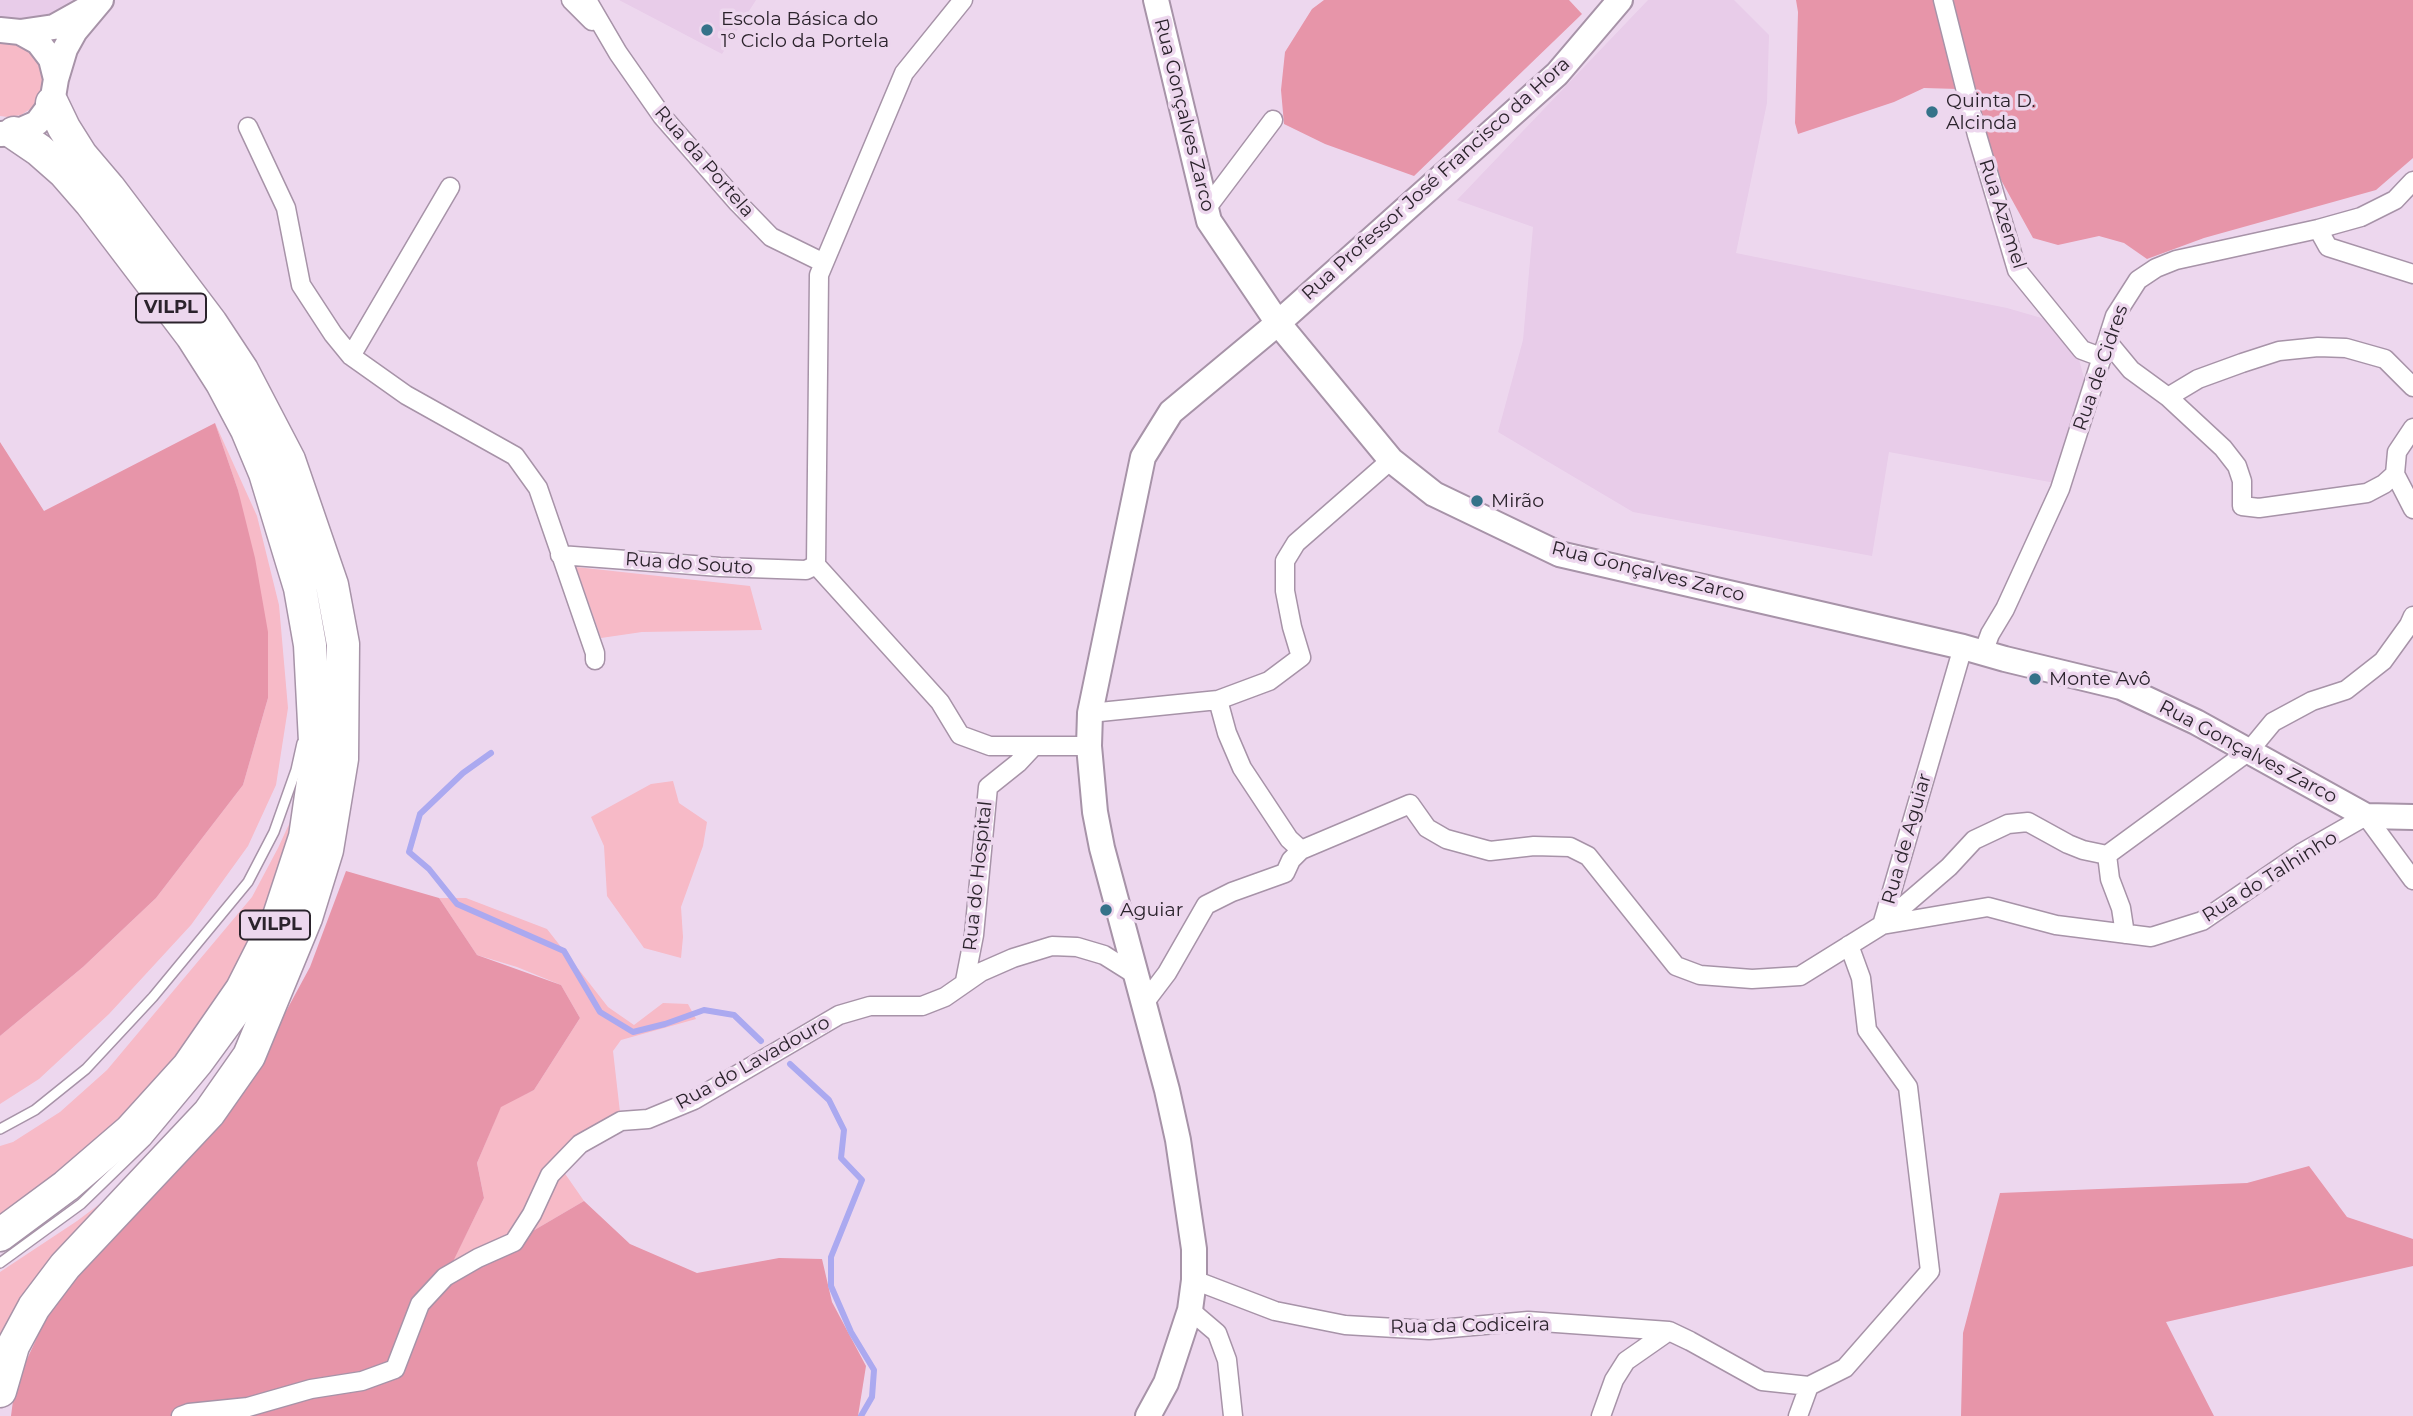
<!DOCTYPE html>
<html>
<head>
<meta charset="utf-8">
<style>
  body { margin:0 }
  canvas { display:block; background:#edd7ee }
</style>
</head>
<body>
<canvas width="2413" height="1416"></canvas>
<script>
const ctx = document.querySelector('canvas').getContext('2d');
ctx.lineJoin = 'round';
function fill(path, color) {
  ctx.fillStyle = color;
  ctx.fill(path, 'evenodd');
}
function toPath(rows) {
  const path = new Path2D();
  for (const r of rows) {
    path.moveTo(r[0], r[1]);
    for (let i = 2; i < r.length; i += 2) path.lineTo(r[i], r[i + 1]);
  }
  return path;
}
function trace(path, color, width, dash) {
  ctx.strokeStyle = color;
  ctx.lineWidth = width;
  ctx.lineCap = dash ? 'butt' : 'round';
  ctx.setLineDash(dash || []);
  ctx.stroke(path);
}
function drawText(font, color, halo, rows, align = 'center') {
  ctx.font = font + ' Montserrat,sans-serif';
  ctx.lineWidth = 7;
  ctx.setLineDash([]);
  ctx.textBaseline = 'middle';
  ctx.strokeStyle = halo;
  ctx.fillStyle = color;
  for (const [text, x, y, turn = 0] of rows) {
    ctx.save();
    ctx.translate(x, y);
    ctx.rotate((+turn || 0) * Math.PI / 180);
    ctx.textAlign = isNaN(turn) ? turn : align;
    if (halo) ctx.strokeText(text, 0, 0);
    ctx.fillText(text, 0, 0);
    ctx.restore();
  }
}
const built = toPath([
  [0,0,100,0,0,30],
  [619,0,756,0,722,54],
  [1648,0,1734,0,1769,35,1767,103,1736,253,2007,308,2059,323,2078,356,2086,385,2055,483,1889,452,1872,556,1633,512,1498,432,1523,340,1533,227,1457,200]
]);
const green = toPath([
  [12,42,23,46,33,53,44,74,44,86,40,98,32,108,21,115,8,117,0,116,0,43],
  [215,423,257,516,279,605,288,708,276,785,248,846,191,925,109,1014,39,1079,0,1104,0,1036,83,967,156,898,243,785,268,698,238,490],
  [576,567,750,586,762,630,642,632,601,638],
  [673,781,679,803,707,822,703,846,681,907,683,937,681,958,644,948,607,896,604,846,591,817,651,784],
  [303,794,253,949,211,1019,107,1135,43,1188,0,1216,0,1146,13,1142,60,1112,107,1070,252,897,278,848],
  [439,898,466,898,547,929,608,1007,634,1025,663,1003,688,1004,696,1019,621,1040,613,1051,621,1121,559,1165,584,1201,514,1242,445,1277,484,1198,477,1163,501,1106,534,1090,580,1018,561,985,517,967,477,955],
  [133,1179,0,1357,0,1272,77,1221]
]);
const forest = toPath([
  [1324,0,1569,0,1582,14,1414,176,1325,144,1284,124,1281,90,1285,52,1312,9],
  [1796,0,2413,0,2413,158,2376,190,2204,238,2147,259,2124,243,2099,236,2058,245,2033,238,2001,180,1981,121,1958,89,1924,88,1894,102,1798,134,1795,123,1798,12],
  [215,423,238,490,255,558,268,632,268,698,243,785,156,898,83,967,0,1036,0,442,44,511],
  [346,871,439,898,477,955,561,985,580,1018,534,1090,501,1107,477,1163,484,1198,446,1276,514,1242,584,1201,630,1244,697,1273,779,1258,822,1259,832,1302,866,1366,858,1416,11,1416,15,1385,53,1303,122,1230,194,1148,257,1065,310,967],
  [2309,1166,2347,1217,2413,1239,2413,1266,2166,1322,2214,1416,1961,1416,1963,1333,2000,1193,2247,1183]
]);
const stream = toPath([
  [491,753,463,773,420,814,409,852,429,869,457,904,564,951,600,1012,633,1032,665,1024,704,1010,734,1015,761,1041],
  [790,1064,829,1100,844,1130,841,1158,862,1180,831,1257,831,1286,851,1332,874,1370,872,1397,861,1416]
]);
const lane = toPath([
  [0,1129,35,1110,86,1069,153,997,248,882,274,832,296,770,302,743],
  [0,1263,81,1204,146,1141,206,1069,258,998]
]);
const street = toPath([
  [571,0,592,21],
  [587,0,618,53,662,116,738,203,771,237,824,263],
  [963,0,904,73,819,275,816,565,940,702,960,735,990,746,1089,746],
  [1943,0,1977,135,2017,270,2082,350,2101,357],
  [248,127,286,208,301,285,333,334,351,356,406,395,515,456,538,488,595,653,595,660],
  [1206,209,1273,120],
  [2318,229,2328,247,2413,274],
  [2107,341,2131,370,2168,397,2223,448,2237,466,2242,481,2242,506,2259,508,2367,493,2384,484,2395,474,2397,452,2413,428],
  [351,356,450,187],
  [2168,397,2198,379,2242,363,2279,351,2318,347,2346,348,2385,359,2413,387],
  [2395,474,2413,509],
  [560,555,720,567,806,570,816,565],
  [1983,653,1990,634,2005,609,2060,489,2115,316,2138,280,2156,268,2176,260,2318,229,2361,217,2395,200,2413,181],
  [1218,700,1227,733,1242,768,1289,839,1301,850],
  [1090,713,1218,700,1269,681,1301,657,1292,627,1285,591,1285,561,1296,543,1391,460],
  [1885,922,1949,867,1974,840,2008,824,2028,822,2068,844,2083,850,2107,855],
  [1882,925,1988,907,2056,925,2151,937,2202,921,2303,852,2366,816,2413,880],
  [2125,934,2121,908,2110,879,2107,855,2249,751,2273,722,2312,701,2346,690,2383,661,2409,625,2413,616],
  [965,981,974,935,988,787,1018,763,1032,748],
  [1145,1002,1167,973,1206,905,1232,892,1285,873,1291,860,1301,850,1410,804,1427,828,1446,839,1490,851,1534,846,1570,847,1588,856,1676,966,1700,975,1752,979,1800,976,1882,925,1963,647],
  [1194,1280,1275,1311,1345,1325,1429,1330,1528,1321,1669,1331],
  [1190,1310,1217,1333,1227,1360,1233,1416],
  [181,1416,189,1413,248,1407,311,1389,362,1381,395,1369,420,1304,445,1277,478,1258,514,1242,532,1214,550,1175,580,1144,621,1121,648,1119,694,1100,839,1015,870,1006,922,1006,945,997,981,972,1013,958,1052,946,1077,947,1104,955,1139,977],
  [1601,1416,1614,1380,1626,1361,1669,1331,1690,1341,1762,1381,1809,1386,1845,1368,1930,1271,1908,1087,1867,1030,1861,978,1849,945],
  [1798,1416,1809,1386]
]);
const secondary = toPath([
  [1156,0,1209,221,1278,323,1391,460,1434,494,1559,554,1963,647,2005,659,2121,687,2196,722,2366,816,2413,817],
  [0,30,20,32,38,42,51,59,56,79,52,103,37,123,14,133,1,134],
  [20,32,54,27,88,8],
  [56,79,65,49,75,31,101,0],
  [1148,1416,1166,1383,1190,1310,1194,1280,1194,1249,1178,1140,1167,1090,1102,848,1095,812,1089,746,1090,713,1143,457,1171,412,1278,323,1557,74,1620,0]
]);
const highway = toPath([
  [0,1235,66,1186,130,1131,188,1067,242,989,279,916,305,837,316,761,310,645,300,588,265,473,247,430,222,383,192,336,91,203,64,172,39,150,14,133],
  [0,1391,13,1346,34,1307,65,1266,209,1113,249,1056,306,918,327,850,342,759,343,644,332,585,289,460,242,370,211,323,109,188,81,155,64,128,52,103]
]);
const markers = [
  [707,30,7,"#357289"],
  [1932,112,7,"#357289"],
  [1477,501,7,"#357289"],
  [2035,679,7,"#357289"],
  [1106,910,7,"#357289"]
];
const shields = [
  [171,308,70],
  [275,925,70]
];
const shieldNames = [
  ["VILPL",171,308],
  ["VILPL",275,925]
];
const poiNames = [
  ["Escola Básica do",721,19],
  ["1º Ciclo da Portela",721,41],
  ["Quinta D.",1946,101],
  ["Alcinda",1946,123],
  ["Mirão",1491,501],
  ["Monte Avô",2049,679],
  ["Aguiar",1120,910]
];
const streetNames = [
  ["Rua Gonçalves Zarco",1184,115,76],
  ["Rua da Portela",704,162,49],
  ["Rua Professor José Francisco da Hora",1436,179,-42],
  ["Rua Azemel",2002,214,72],
  ["Rua de Cidres",2101,368,-71],
  ["Rua do Souto",689,564,4],
  ["Rua Gonçalves Zarco",1648,572,14],
  ["Rua Gonçalves Zarco",2248,752,28],
  ["Rua de Aguiar",1907,839,-74],
  ["Rua do Hospital",978,876,-84],
  ["Rua do Talhinho",2270,877,-32],
  ["Rua do Lavadouro",753,1063,-29],
  ["Rua da Codiceira",1470,1326,-1]
];
fill(built, '#e8cce9');
fill(green, '#f7bac7');
fill(forest, '#e795a9');
trace(stream, '#aba9f0', 6);
trace(lane, '#a793a8', 12);
trace(street, '#a793a8', 21);
trace(secondary, '#a793a8', 28);
trace(highway, '#a793a8', 35);
trace(lane, '#fff', 9);
trace(street, '#fff', 18);
trace(secondary, '#fff', 24);
trace(highway, '#fff', 32);
for (const [x, y, r, color] of markers) {
  const dot = new Path2D();
  dot.arc(x, y, r, 0, 2 * Math.PI);
  ctx.fillStyle = color;
  ctx.fill(dot);
  trace(dot, '#edd7ee', 2.5);
}
for (const [x, y, w] of shields) {
  const box = new Path2D();
  box.roundRect(x - w / 2, y - 14.5, w, 29, 5);
  ctx.fillStyle = '#edd7ee';
  ctx.fill(box);
  trace(box, '#2b232c', 2);
}
drawText('bold 18px', '#2b232c', null, shieldNames);
drawText('19px', '#2b232c', '#edd7ee', poiNames, 'left');
drawText('19px', '#2b232c', '#edd7ee', streetNames);
</script>
</body>
</html>
